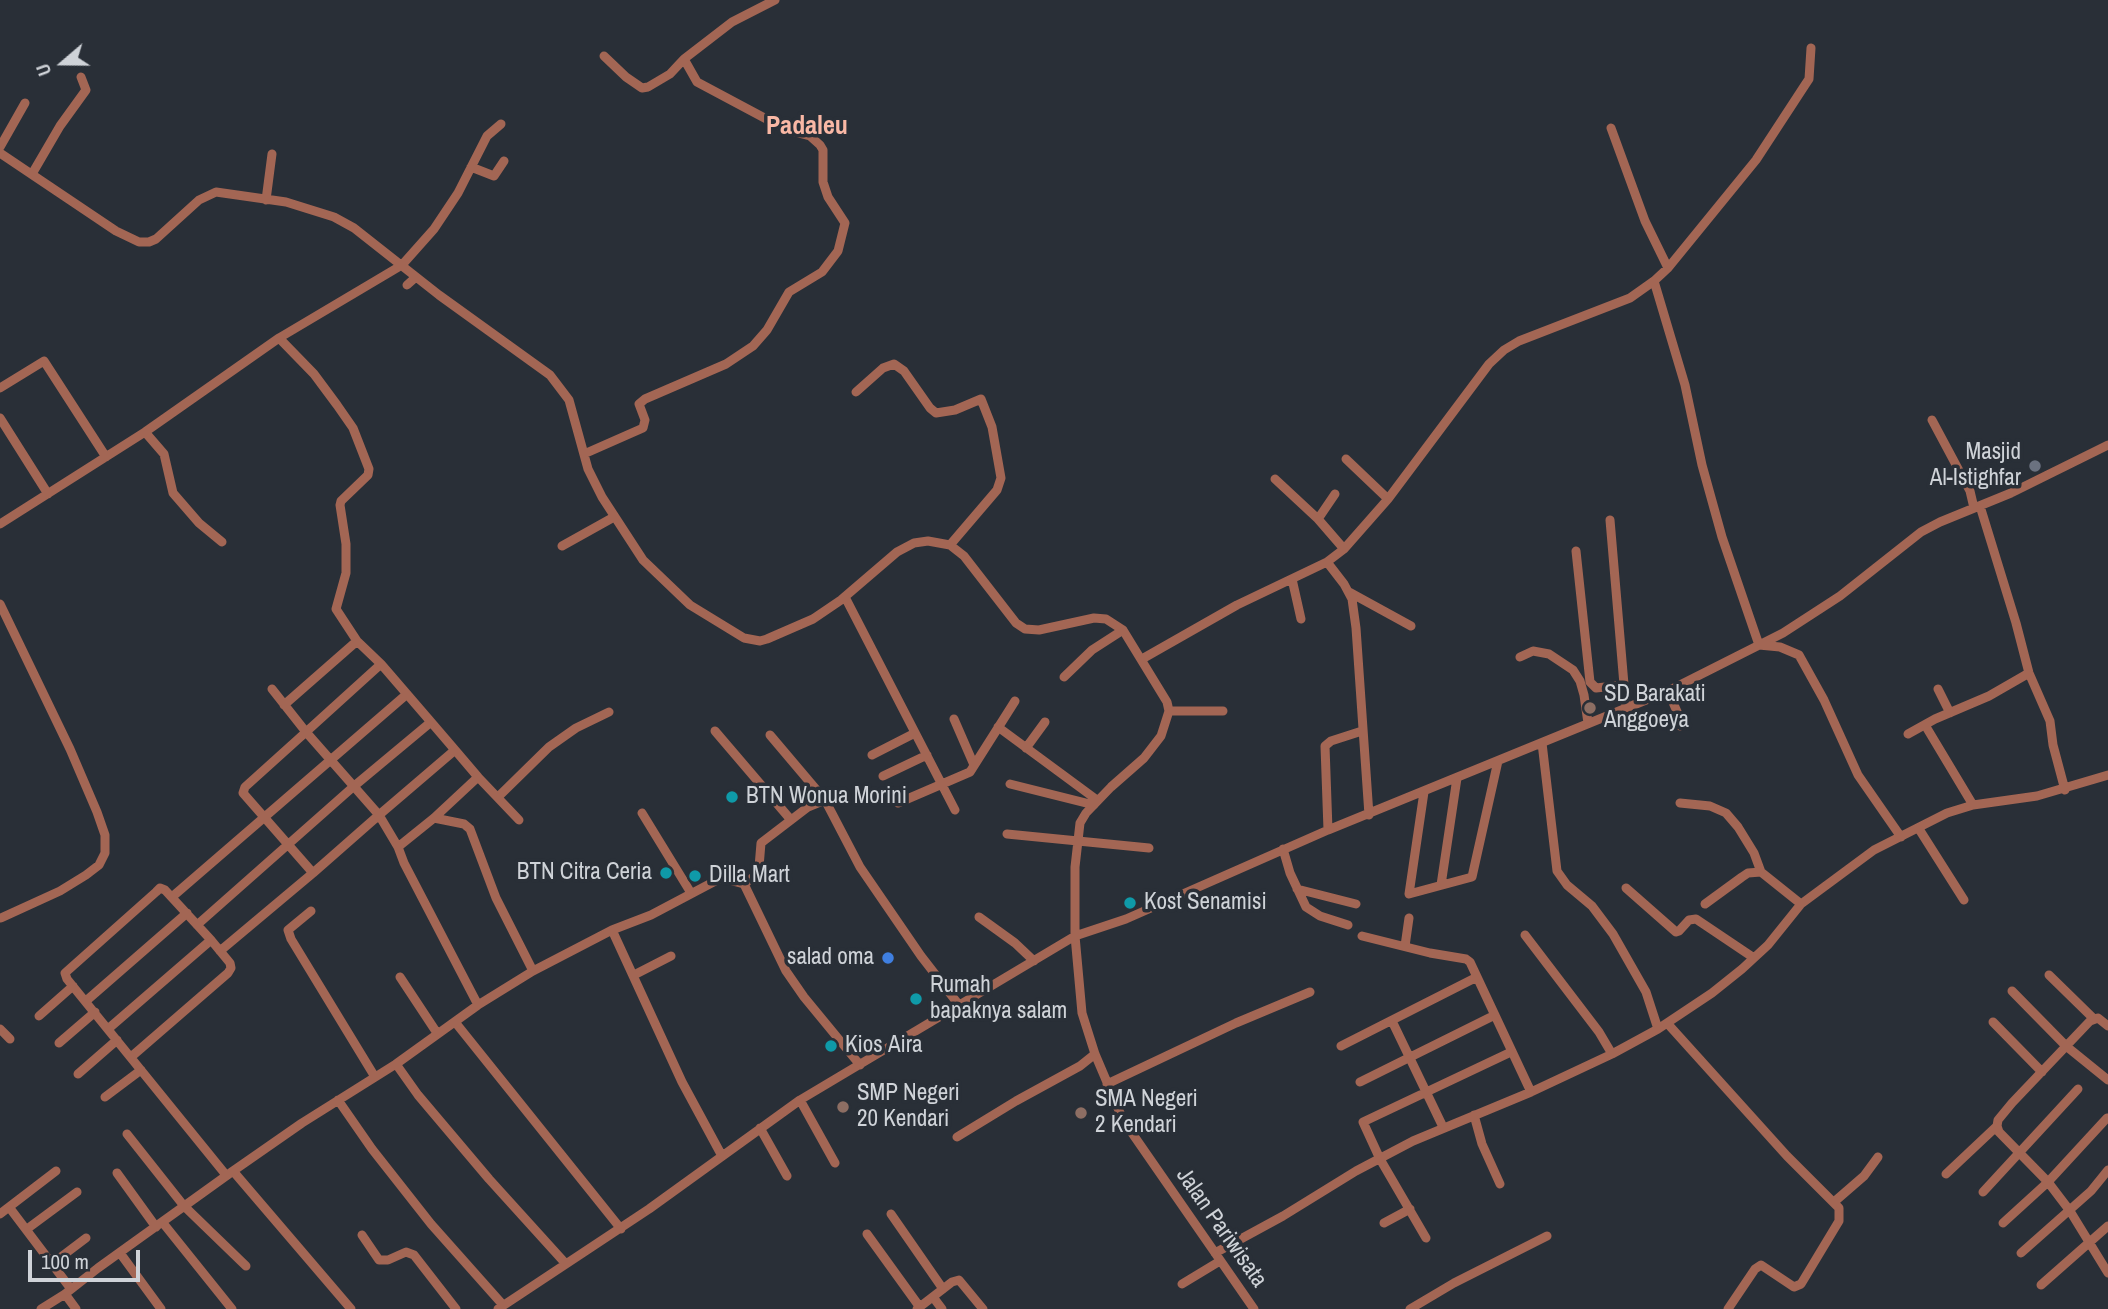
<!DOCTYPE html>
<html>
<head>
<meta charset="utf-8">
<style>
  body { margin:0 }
  #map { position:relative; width:2108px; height:1309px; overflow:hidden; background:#292f37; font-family:"Archivo Narrow",sans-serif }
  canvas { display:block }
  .north { position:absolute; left:28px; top:28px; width:70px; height:70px; -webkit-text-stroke:5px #292f37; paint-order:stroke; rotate:250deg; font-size:19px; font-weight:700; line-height:28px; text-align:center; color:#cfd3d8 }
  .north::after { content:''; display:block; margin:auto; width:24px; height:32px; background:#cfd3d8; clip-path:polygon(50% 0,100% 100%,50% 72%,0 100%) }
  .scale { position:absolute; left:28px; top:1250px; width:112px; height:32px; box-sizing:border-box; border:4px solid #cfd3d8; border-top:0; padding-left:9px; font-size:21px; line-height:24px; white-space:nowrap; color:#cfd3d8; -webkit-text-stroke:5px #292f37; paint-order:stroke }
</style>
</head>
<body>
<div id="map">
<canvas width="2108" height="1309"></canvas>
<div class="north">U</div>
<div class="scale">100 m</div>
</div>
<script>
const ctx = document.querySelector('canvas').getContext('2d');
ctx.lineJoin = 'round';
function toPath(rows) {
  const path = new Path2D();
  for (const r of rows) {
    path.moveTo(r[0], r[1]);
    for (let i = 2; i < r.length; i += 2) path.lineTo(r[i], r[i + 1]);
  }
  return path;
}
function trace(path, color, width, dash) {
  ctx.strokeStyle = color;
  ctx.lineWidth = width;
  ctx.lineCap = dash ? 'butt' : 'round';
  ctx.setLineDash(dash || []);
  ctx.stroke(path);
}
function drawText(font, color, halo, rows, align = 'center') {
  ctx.font = font + ' "Archivo Narrow",sans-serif';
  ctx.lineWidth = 7;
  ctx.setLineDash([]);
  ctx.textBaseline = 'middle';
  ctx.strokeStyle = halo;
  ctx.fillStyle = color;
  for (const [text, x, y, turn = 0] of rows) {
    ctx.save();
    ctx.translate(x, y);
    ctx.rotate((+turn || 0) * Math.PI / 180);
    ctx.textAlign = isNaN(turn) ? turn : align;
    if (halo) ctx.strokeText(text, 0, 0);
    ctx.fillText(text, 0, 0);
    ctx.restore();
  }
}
const minor = toPath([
  [604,56,626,77,642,88,648,87,670,74,684,59],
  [1611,128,1645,221,1668,268],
  [0,147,25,103],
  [0,153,116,231,139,242,149,242,156,239,199,200,216,192,286,202,334,217,354,228,439,295,550,375,569,400,588,469,602,497,643,560,690,605,744,638,760,641,767,639,813,619,841,600,897,552,914,543,928,541,950,545,964,556,1016,623,1025,629,1039,630,1094,618,1106,619,1123,630,1167,702,1169,711,1161,736,1144,758,1111,787,1086,813,1080,823,1075,867,1075,936,1082,1013,1095,1054,1123,1120,1254,1309],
  [471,167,494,176,504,161],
  [32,174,60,126,86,90,81,77],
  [266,200,272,154],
  [1654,281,1685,385,1702,465,1722,537,1759,645,1780,647,1799,655,1824,700,1858,775,1901,837],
  [407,285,416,277],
  [279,338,314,374,337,405,353,428,369,469,368,475,341,501,340,505,346,544,346,573,336,609,357,641],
  [0,388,44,361,106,457],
  [856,392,883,368,894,364,904,371,930,408,936,413,955,410,981,399,992,427,1001,478,997,490,950,545],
  [0,418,48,494],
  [1932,420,1970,491,1974,508],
  [145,432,164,454,173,493,199,523,222,542],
  [584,454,643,428,645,420,639,404,645,399,726,364,753,346,767,330,789,292,822,272,838,251,845,223,828,197,823,182,823,150,820,145,810,136,787,130,697,82,684,59,732,22,775,0],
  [1275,479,1318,519,1344,549],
  [1388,499,1489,364,1504,350,1519,341,1630,298,1654,281,1668,268,1756,160,1805,85,1809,79,1811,48],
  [1980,506,2016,623,2029,673,2050,721,2053,745,2065,790],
  [1318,519,1335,494],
  [1610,520,1626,708],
  [0,524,145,432,279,338,402,265,434,229,458,193,487,136,501,124],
  [562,546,614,517],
  [1576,551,1590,682,1596,688,1623,685],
  [1327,562,1344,549,1388,499,1346,459],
  [1292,579,1301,619],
  [1349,592,1411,626],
  [845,597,955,810],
  [0,604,70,749,97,812,105,835,105,853,99,865,86,875,60,891,1,918],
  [1520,657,1533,651,1549,654,1573,670,1580,681,1584,695,1588,723],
  [1142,659,1237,605,1327,562,1344,584,1352,599,1356,628,1369,815],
  [1064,677,1092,650,1123,630],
  [272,689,306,732,381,664],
  [1938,689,1950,713],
  [1668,691,1682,723,1680,726],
  [284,705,357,641,381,664,431,722,455,750,478,777,434,818,398,847,379,815,455,750],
  [1169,711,1223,711],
  [954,719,974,765],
  [1925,725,1973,805],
  [998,727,1097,800],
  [715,731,791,820],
  [306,732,379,815,313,873,243,793,245,787,306,732],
  [1908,734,1935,719,1989,696,2029,673],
  [770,735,825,800,860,867,921,956,959,1005],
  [1542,743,1557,871,1567,885,1592,906,1613,934,1646,992,1658,1029],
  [1026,748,1045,722],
  [872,755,915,733],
  [883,776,927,755],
  [478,777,519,820],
  [1010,784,1094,805],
  [1424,792,1409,894,1472,877,1498,761],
  [498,797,549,747,576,728,609,712],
  [898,803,970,772,1015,701],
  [1680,803,1710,806,1726,813,1738,827,1754,853,1761,872],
  [642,813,691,893],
  [434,818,464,824,470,829,496,898,533,971],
  [1919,829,1964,900],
  [1328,830,1325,746,1331,741,1362,731],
  [1007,834,1149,848],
  [398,847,404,863,478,1005],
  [1283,849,1290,873,1306,907,1320,916,1348,925],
  [744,884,755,876,759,867,761,843,808,807,825,800],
  [1441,885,1457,778],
  [1626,888,1676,932,1679,931,1689,920,1696,919,1754,958],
  [1297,889,1356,904],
  [172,897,407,694],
  [1705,904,1742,877,1748,873,1761,872,1801,904],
  [311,911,288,930,291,939,375,1077],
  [979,917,1015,943,1034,961],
  [197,925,353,787,431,722],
  [612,930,682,1082,722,1156],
  [1525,935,1599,1032,1612,1054],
  [1362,936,1430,953,1466,959,1470,962,1531,1092],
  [1405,946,1409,918],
  [220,951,313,873],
  [634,975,671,956],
  [2049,975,2094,1019],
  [400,977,437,1033],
  [2012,991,2066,1046,2108,1080],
  [86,1001,187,913],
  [39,1016,73,986],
  [1392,1021,1443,1127],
  [455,1022,621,1229],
  [1993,1022,2042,1072],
  [1667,1023,1787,1156,1839,1208,1839,1221,1801,1284,1794,1287,1761,1265,1755,1269,1728,1309],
  [2108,1026,2098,1018,2090,1021,2012,1103,1998,1120,1997,1126,1999,1132,2048,1182,2070,1211,2108,1273],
  [0,1029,10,1039],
  [108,1029,211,940,165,890,160,888,156,892,65,973,67,979,226,1175],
  [59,1043,95,1012],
  [1341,1046,1477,977],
  [131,1057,228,973,231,968,230,963,211,940],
  [396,1064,478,1005,533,971,612,930,651,915,721,878,744,884,786,971,804,997,860,1065],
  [78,1074,117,1040],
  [1360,1082,1495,1015],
  [1107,1084,1236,1023,1310,992],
  [105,1097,141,1070],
  [338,1100,372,1149,431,1224,503,1305],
  [800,1100,835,1163],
  [1474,1115,1482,1144,1500,1184],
  [760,1128,787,1176],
  [127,1134,184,1206,246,1266],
  [957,1137,1016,1101,1080,1066,1095,1054],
  [233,1171,302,1123,396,1064,418,1095,489,1179,566,1264],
  [117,1173,156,1227],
  [1946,1174,1997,1126],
  [1983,1192,2078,1089],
  [1834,1202,1864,1176,1878,1157],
  [9,1207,71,1289],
  [0,1214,56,1171],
  [891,1214,943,1289],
  [163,1223,232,1309],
  [1384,1223,1410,1209],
  [2003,1223,2048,1182,2107,1118],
  [27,1229,77,1192],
  [867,1234,919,1306],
  [362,1235,379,1260,388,1260,406,1252,414,1255,456,1309],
  [1426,1238,1380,1159,1363,1122,1511,1052],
  [120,1253,161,1309],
  [1215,1253,1283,1216,1356,1171,1413,1141,1531,1092,1612,1054,1658,1029,1712,993,1742,969,1768,945,1801,904,1874,850,1947,813,1973,805,2037,796,2108,775],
  [2021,1253,2091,1191,2108,1170],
  [53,1263,86,1238],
  [1182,1284,1220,1261],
  [2041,1285,2108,1226],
  [65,1294,76,1309],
  [933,1297,942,1309],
  [41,1309,65,1294,98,1268,233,1171,351,1309],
  [498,1309,649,1209,800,1100,1075,936,1126,919,1328,830,1668,691,1783,633,1840,596,1921,532,1940,522,2011,493,2108,445],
  [917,1309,952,1282,959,1280,983,1309],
  [1410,1309,1454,1283,1547,1236]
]);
const markers = [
  [2035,466,7,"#6b7280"],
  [1590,708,7,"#8d6e63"],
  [732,797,7,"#0f9aa8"],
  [666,873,7,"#0f9aa8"],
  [695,876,7,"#0f9aa8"],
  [1130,903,7,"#0f9aa8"],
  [888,958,7,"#3f7fe0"],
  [916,999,7,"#0f9aa8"],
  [831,1046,7,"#0f9aa8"],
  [843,1107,7,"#8d6e63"],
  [1081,1113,7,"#8d6e63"]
];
const poiNames = [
  ["Masjid",2021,453,"right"],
  ["Al-Istighfar",2021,479,"right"],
  ["SD Barakati",1604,695],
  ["Anggoeya",1604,721],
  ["BTN Wonua Morini",746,797],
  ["BTN Citra Ceria",652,873,"right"],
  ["Dilla Mart",709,876],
  ["Kost Senamisi",1144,903],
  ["salad oma",874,958,"right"],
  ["Rumah",930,986],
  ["bapaknya salam",930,1012],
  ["Kios Aira",845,1046],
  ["SMP Negeri",857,1094],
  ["20 Kendari",857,1120],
  ["SMA Negeri",1095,1100],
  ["2 Kendari",1095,1126]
];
const streetNames = [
  ["Jalan Pariwisata",1221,1228,55]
];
const quarterNames = [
  ["Padaleu",807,127]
];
trace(minor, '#a36654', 9);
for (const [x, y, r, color] of markers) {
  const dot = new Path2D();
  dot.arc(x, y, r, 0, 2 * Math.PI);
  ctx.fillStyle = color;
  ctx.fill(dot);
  trace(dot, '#292f37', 2.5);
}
drawText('23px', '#cfd3d8', '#292f37', poiNames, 'left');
drawText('23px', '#cfd3d8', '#292f37', streetNames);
drawText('bold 26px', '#f9b8a5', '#292f37', quarterNames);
</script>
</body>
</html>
